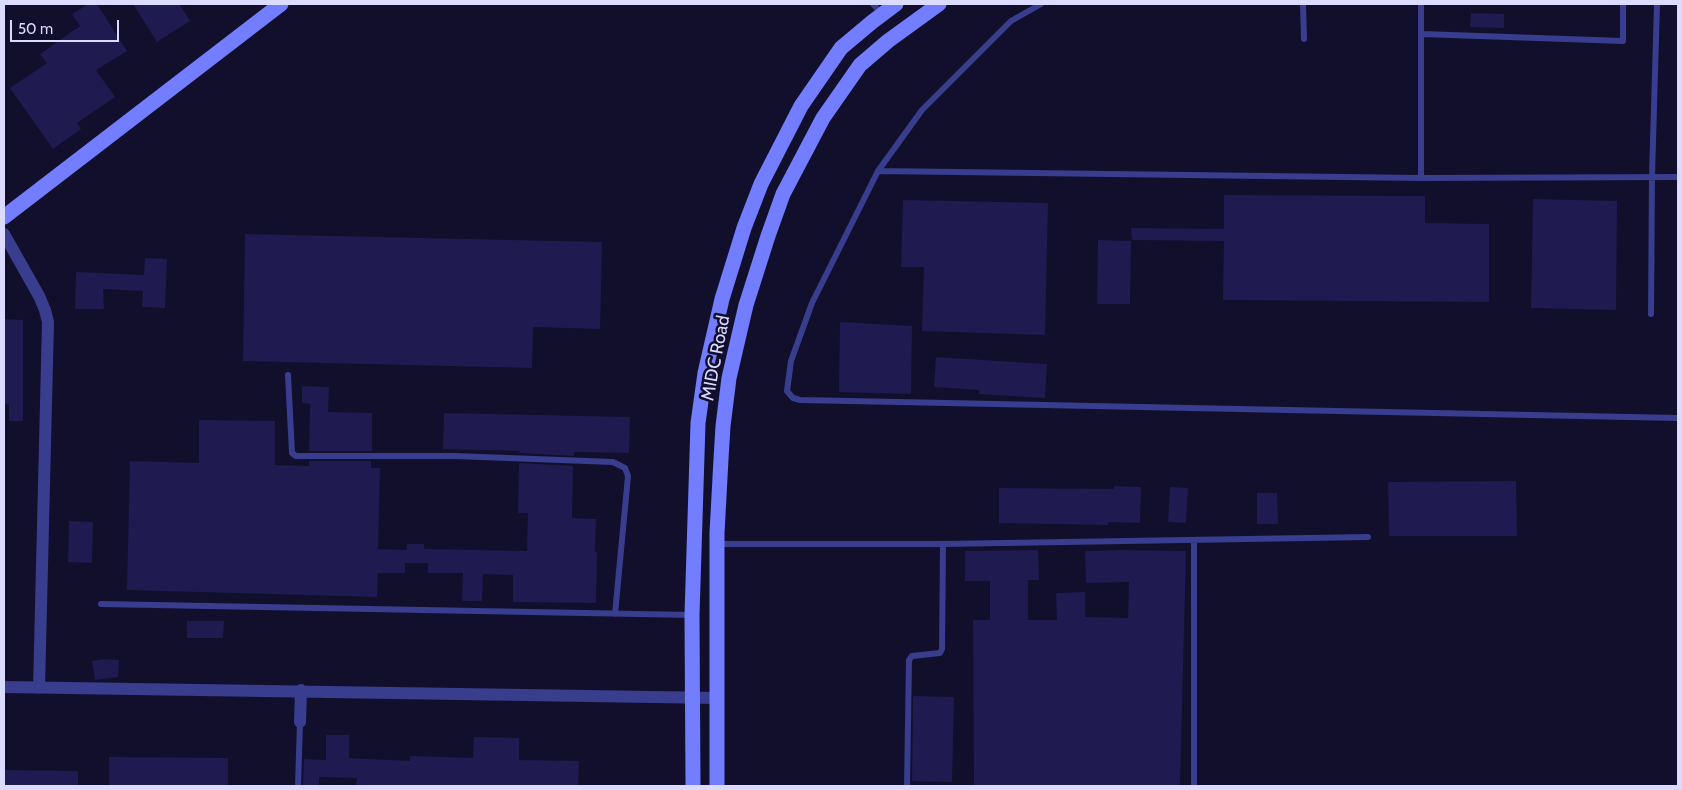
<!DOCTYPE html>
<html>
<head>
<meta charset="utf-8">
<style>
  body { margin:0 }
  #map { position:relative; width:1682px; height:790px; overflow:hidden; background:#110f2c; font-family:Cabin,sans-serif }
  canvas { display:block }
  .frame { position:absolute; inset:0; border:5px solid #dbdbff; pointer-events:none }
  .scale { position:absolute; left:10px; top:20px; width:109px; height:22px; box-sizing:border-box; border:2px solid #dbdbff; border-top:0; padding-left:6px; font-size:15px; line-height:18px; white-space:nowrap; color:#dbdbff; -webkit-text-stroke:4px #110f2c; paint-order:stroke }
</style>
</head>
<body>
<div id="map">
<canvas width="1682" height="790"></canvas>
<div class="frame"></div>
<div class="scale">50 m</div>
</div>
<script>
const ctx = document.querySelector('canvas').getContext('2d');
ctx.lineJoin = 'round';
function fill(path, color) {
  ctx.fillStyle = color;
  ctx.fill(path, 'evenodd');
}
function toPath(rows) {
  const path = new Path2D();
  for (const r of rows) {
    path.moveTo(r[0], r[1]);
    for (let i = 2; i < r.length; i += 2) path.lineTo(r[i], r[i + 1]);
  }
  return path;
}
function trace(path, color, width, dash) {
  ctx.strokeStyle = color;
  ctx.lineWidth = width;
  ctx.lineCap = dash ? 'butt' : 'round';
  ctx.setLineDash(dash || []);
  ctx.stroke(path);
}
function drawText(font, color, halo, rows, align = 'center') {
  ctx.font = font + ' Cabin,sans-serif';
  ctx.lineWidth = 5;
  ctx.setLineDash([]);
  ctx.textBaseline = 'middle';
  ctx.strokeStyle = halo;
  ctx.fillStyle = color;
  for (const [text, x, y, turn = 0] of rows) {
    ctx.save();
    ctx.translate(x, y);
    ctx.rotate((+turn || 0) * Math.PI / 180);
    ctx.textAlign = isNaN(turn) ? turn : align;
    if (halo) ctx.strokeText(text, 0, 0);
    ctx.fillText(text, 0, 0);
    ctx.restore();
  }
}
const building = toPath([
  [88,4,97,4,127,51,96,70,115,97,77,123,81,129,53,149,10,88,47,63,40,54,80,26,72,14],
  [133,4,179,4,190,21,157,42],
  [1471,13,1504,14,1504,28,1470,27],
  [1224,195,1425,196,1425,223,1489,224,1489,302,1223,300,1224,241,1132,240,1131,228,1224,229],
  [1533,199,1617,201,1616,310,1531,308],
  [903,200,1048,203,1045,335,922,331,924,267,901,267],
  [245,234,602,242,600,329,533,327,532,368,243,361],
  [1098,240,1131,241,1130,304,1097,304],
  [145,258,167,259,165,308,142,307,143,291,103,289,104,309,75,309,76,272,144,275],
  [4,319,23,320,23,421,9,421,9,404,4,404],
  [840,322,912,326,911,394,839,392],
  [936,357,1047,364,1045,398,979,394,979,390,934,387],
  [302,386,329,387,328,412,372,413,372,451,309,451,310,404,302,403],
  [444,413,630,417,629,453,574,452,574,456,519,453,520,451,443,449],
  [199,420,275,421,275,465,309,466,309,461,371,461,371,468,380,468,378,549,407,550,407,544,424,544,424,549,527,551,528,513,518,513,519,463,573,466,572,518,596,519,595,552,597,552,596,603,513,602,513,575,483,574,482,601,462,601,463,573,428,573,428,563,405,563,405,573,378,573,377,597,127,590,130,461,199,463],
  [1516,481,1517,536,1389,536,1388,482],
  [1114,486,1141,487,1140,523,1108,522,1108,525,999,523,999,488,1114,489],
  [1170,487,1188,488,1186,523,1168,522],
  [1257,493,1277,493,1278,524,1257,524],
  [69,521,93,522,92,563,68,562],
  [1038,550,1039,580,1028,580,1028,620,1057,620,1056,593,1085,592,1085,617,1128,618,1129,582,1086,583,1085,551,1122,550,1186,551,1180,786,974,786,973,620,990,620,990,581,965,581,965,551],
  [187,621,224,621,223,638,187,638],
  [104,659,119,660,118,677,95,680,92,661],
  [913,696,954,697,952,782,912,781],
  [326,735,349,735,349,758,410,761,410,756,473,758,474,737,519,738,519,760,579,761,578,786,356,786,357,778,319,777,319,786,303,786,304,759,326,760],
  [109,757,228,758,228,786,109,786],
  [4,770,78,771,78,786,4,786]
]);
const lane = toPath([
  [873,4,882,14],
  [1041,4,1011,21,922,110,878,171,812,303,791,361,787,391,793,398,800,400,1678,418],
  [1303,4,1304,39],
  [1422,34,1623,41,1623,4],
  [878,171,1421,178,1678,177],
  [1421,178,1421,4],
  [1651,314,1652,176,1657,4],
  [288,375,292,453,296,456,455,456,613,462,625,468,628,476,615,614],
  [1194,540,1194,786],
  [717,544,943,544,1368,537],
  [101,604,692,615],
  [298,786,300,722],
  [907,786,909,660,912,656,940,653,942,649,943,544]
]);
const street = toPath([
  [4,234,39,296,45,310,48,322,39,688],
  [4,687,718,698],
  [300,722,301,690]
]);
const secondary = toPath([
  [4,217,281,4],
  [693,786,692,615,698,423,705,373,722,299,744,228,761,184,801,106,841,48,872,22,896,4],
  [717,786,717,533,721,459,723,426,729,378,746,305,768,236,783,194,823,118,860,65,888,41,939,4]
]);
const streetNames = [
  ["MIDC Road",716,358,-79]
];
fill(building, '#1f1a4f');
trace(lane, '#383d8e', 6);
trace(street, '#383d8e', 12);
trace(secondary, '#727dff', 15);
drawText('18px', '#dbdbff', '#110f2c', streetNames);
</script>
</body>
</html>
